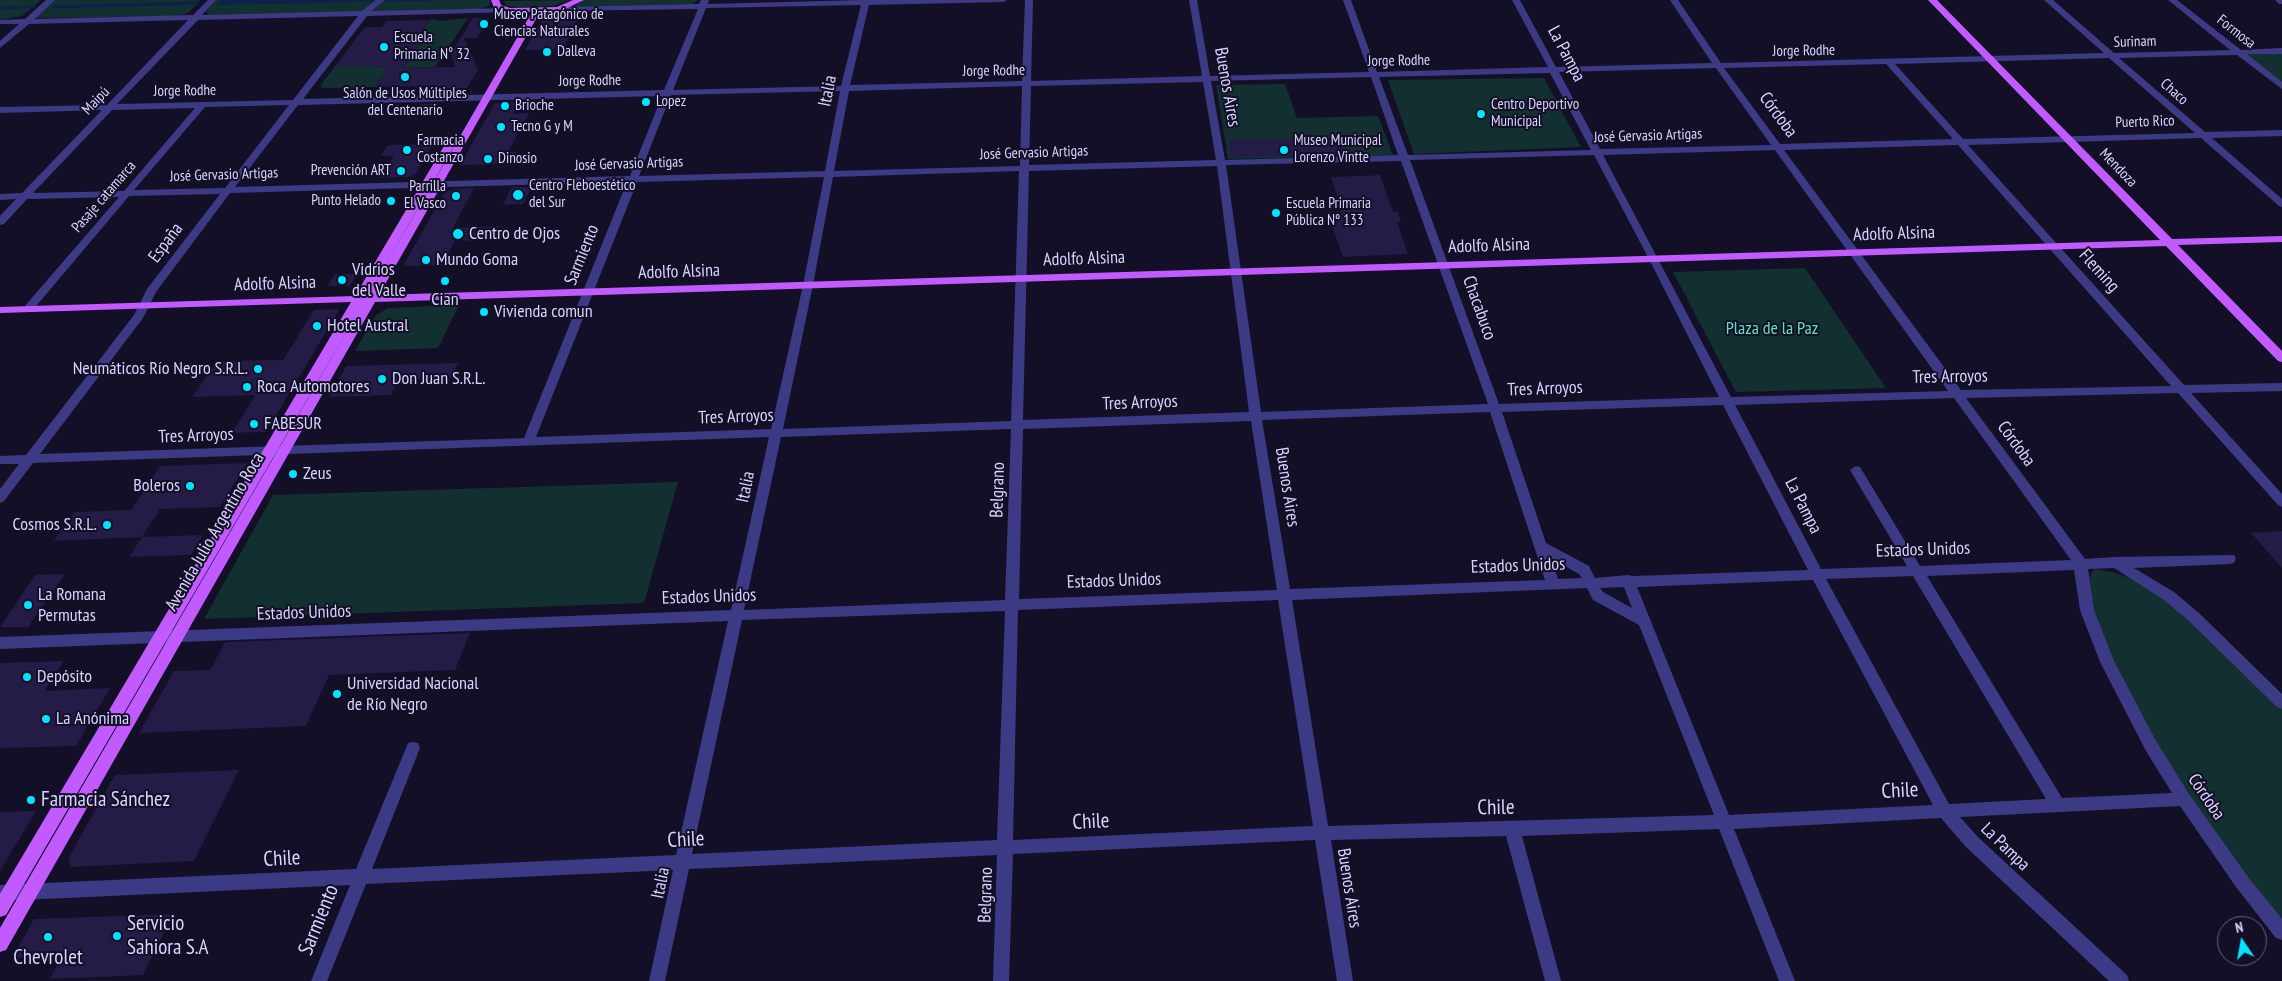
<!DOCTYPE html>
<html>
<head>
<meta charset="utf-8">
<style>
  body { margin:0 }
  #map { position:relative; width:2282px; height:981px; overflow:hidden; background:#130f26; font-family:"PT Sans Narrow",sans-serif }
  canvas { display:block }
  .north { position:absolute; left:2217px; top:916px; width:50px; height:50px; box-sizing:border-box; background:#130f26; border:1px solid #625e7d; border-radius:50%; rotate:348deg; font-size:14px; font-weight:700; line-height:20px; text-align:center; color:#d9d4ff }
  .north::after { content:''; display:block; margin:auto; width:18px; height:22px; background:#00e5ff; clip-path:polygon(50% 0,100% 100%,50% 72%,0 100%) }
</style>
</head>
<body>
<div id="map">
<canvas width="2282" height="981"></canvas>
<div class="north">N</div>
</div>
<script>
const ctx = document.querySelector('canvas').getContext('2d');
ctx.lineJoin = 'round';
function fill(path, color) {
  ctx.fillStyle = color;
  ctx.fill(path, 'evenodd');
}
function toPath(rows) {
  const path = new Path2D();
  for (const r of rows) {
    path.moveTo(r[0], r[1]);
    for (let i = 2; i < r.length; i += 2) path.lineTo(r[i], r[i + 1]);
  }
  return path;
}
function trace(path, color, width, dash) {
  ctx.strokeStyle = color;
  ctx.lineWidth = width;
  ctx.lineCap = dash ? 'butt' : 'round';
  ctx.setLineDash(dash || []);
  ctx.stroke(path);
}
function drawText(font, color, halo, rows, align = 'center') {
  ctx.font = font + ' "PT Sans Narrow",sans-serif';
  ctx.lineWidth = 4;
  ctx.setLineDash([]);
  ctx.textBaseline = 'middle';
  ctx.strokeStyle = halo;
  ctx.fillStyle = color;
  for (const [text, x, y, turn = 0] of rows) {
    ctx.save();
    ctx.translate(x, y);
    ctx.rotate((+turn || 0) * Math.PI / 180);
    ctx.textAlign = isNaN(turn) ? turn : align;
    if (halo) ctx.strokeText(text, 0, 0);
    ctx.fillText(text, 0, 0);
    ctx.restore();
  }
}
const green = toPath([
  [0,0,39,0,40,1,22,16,0,20],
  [55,0,201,0,188,13,178,16,36,18],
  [214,0,490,0,490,5,481,9,209,15,206,12],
  [569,0,553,6,515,7,506,5,504,1],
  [583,0,698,0,693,4,573,7],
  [468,18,435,67,395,68,399,64,407,63,428,32,422,31,431,19,439,21],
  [2282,51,2282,86,2240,53],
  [376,65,375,67,389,67,374,87,322,88,320,86,335,66],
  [1544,78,1581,147,1414,154,1388,80],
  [1285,84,1297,118,1378,116,1393,155,1228,159,1216,85],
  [1805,268,1886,388,1736,392,1673,272],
  [459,305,438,348,355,351,376,315,388,308],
  [678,482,644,603,204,619,273,495],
  [2094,569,2113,572,2139,582,2167,598,2282,707,2282,924,2185,800,2097,633,2087,590,2090,576]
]);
const water = toPath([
  [221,0,462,0,216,5]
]);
const stream = toPath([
  [54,7,198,3],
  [0,8,34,7]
]);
const building = toPath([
  [572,15,578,19,563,49,525,50,543,18,548,16],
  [473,18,490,18,477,38,464,38,478,70,467,88,449,88,446,94,427,94,432,86,374,87,389,67,335,66,365,27,382,27,386,21,430,20,422,31,429,31,403,68,455,67,451,54],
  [520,101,513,114,529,113,508,152,517,152,511,164,460,165,495,103],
  [439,103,433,113,414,114,420,104],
  [1309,138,1354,151,1354,154,1231,157,1229,140],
  [433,144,415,175,407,177,380,178,394,156,381,156,388,145],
  [1380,175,1393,212,1398,212,1401,222,1397,222,1408,254,1343,257,1327,212,1342,211,1331,177],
  [512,187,532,187,523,204,503,205],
  [474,188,453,228,499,226,493,240,455,241,442,265,403,266,444,193,454,189],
  [335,274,357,274,350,286,328,286],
  [340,309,266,432,232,433,255,395,192,397,218,361,283,360,314,310],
  [458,363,450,379,398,380,391,395,329,397,346,366],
  [247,463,220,507,160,509,142,537,54,541,74,512,131,510,160,466],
  [2282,531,2282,568,2251,533],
  [203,535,191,555,129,557,142,537],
  [65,574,28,627,0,627,35,575],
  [470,633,455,670,329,675,306,726,139,733,174,671,210,670,225,642],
  [64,661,44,691,110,688,76,746,0,748,0,663],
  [239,770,194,861,71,867,68,859,115,775],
  [36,811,0,871,0,812],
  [173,914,143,975,50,979,62,956,12,958,34,919]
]);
const minor = toPath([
  [46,0,55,0,35,19,193,15,208,0,216,0,202,15,362,11,376,0,385,0,371,11,509,8,513,10,509,12,367,16,303,99,664,90,698,9,555,11,555,7,558,7,699,4,701,0,709,0,708,4,862,0,1007,0,1003,2,869,5,850,85,1022,81,1025,0,1033,0,1031,81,1202,76,1189,0,1197,0,1210,76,1369,72,1343,0,1351,0,1377,72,1548,67,1512,0,1520,0,1556,67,1712,63,1670,0,1678,0,1721,63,2104,53,2044,0,2053,0,2114,53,2230,50,2168,0,2177,0,2241,50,2282,48,2282,54,2247,54,2282,82,2282,89,2237,55,2119,58,2205,132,2282,130,2282,136,2212,138,2282,199,2282,207,2279,206,2201,138,1968,145,2184,385,2282,383,2282,391,2191,393,2282,494,2282,507,2278,505,2178,393,1966,398,2085,559,2114,557,2234,555,2236,559,2234,563,2229,564,2134,568,2174,592,2199,613,2282,694,2282,709,2277,707,2189,621,2164,600,2114,568,2088,569,2094,610,2114,661,2156,741,2189,794,2248,877,2282,919,2282,940,2276,938,2236,887,2180,806,1960,817,1978,837,2127,975,2129,981,2109,981,1966,847,1941,818,1734,829,1795,981,1779,981,1719,829,1522,836,1561,981,1545,981,1506,836,1331,840,1353,981,1337,981,1315,840,1013,854,1009,981,993,981,997,855,689,869,665,981,649,981,673,870,366,884,327,981,311,981,350,885,0,901,0,885,356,869,406,748,408,743,413,742,418,743,420,748,372,869,676,855,728,621,0,649,0,637,731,610,769,437,33,463,4,501,0,503,0,489,19,464,0,464,0,456,26,455,134,315,147,289,220,194,129,196,32,311,24,311,23,309,24,307,119,197,27,199,4,224,0,225,0,216,16,199,0,200,0,194,22,193,102,110,0,113,0,107,107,105,188,20,29,24,0,48,0,41,19,24,0,24,0,20,25,19,46,0],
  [861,5,841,86,673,90,706,8,861,5],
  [358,16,293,100,117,104,198,20,358,16],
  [2109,58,2195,133,1963,139,1895,64,2109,58],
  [1886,64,1953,139,1780,144,1724,68,1886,64],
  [1716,68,1771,145,1600,149,1559,72,1716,68],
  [1550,73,1591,150,1408,155,1379,77,1550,73],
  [1371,77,1398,155,1225,160,1211,81,1371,77],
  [1203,82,1216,160,1029,165,1031,86,1203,82],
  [1022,86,1020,166,834,171,849,91,1022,86],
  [840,91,825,171,639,176,671,95,840,91],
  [662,96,630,176,235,187,298,105,662,96],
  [289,105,225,188,134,190,205,107,289,105],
  [195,108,124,191,33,193,112,110,195,108],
  [1958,145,2171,386,1961,390,1784,150,1958,145],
  [1775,150,1948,391,1731,397,1603,155,1775,150],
  [1594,155,1649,259,1719,397,1499,404,1410,160,1594,155],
  [1401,161,1488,404,1261,412,1226,165,1401,161],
  [1217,166,1249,412,1023,420,1029,171,1217,166],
  [1019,171,1011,421,783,429,813,285,833,177,1019,171],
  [824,177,803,285,771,429,536,437,637,182,824,177],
  [627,182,524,438,40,454,143,318,156,292,230,193,627,182],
  [1954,398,2071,560,1920,566,1860,467,1856,466,1850,470,1907,566,1821,569,1735,405,1954,398],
  [1723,405,1808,570,1633,576,1628,575,1595,578,1589,566,1546,543,1502,412,1723,405],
  [1490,412,1545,580,1290,589,1262,420,1490,412],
  [1251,421,1277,590,1019,599,1023,429,1251,421],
  [1011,429,1005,600,744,610,781,437,1011,429],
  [1551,558,1579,574,1582,578,1558,579,1551,558],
  [2074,570,2080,610,2100,662,2146,751,2172,793,2062,798,1927,576,2074,570],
  [1913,576,2046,799,1949,804,1826,579,1913,576],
  [1813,580,1933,805,1729,815,1637,587,1813,580],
  [1624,587,1632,608,1603,592,1600,588,1624,587],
  [1587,588,1593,600,1639,625,1714,815,1328,826,1292,600,1587,588],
  [1278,600,1313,826,1013,840,1018,610,1278,600],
  [1005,611,997,840,692,854,742,620,1005,611],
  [2275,0,2282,0,2282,4,2279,4,2275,0]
]);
const major = toPath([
  [491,0,499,0,501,5,510,8,557,7,573,0,584,0,561,11,540,12,379,295,2160,240,1928,0,1937,0,2172,239,2282,236,2282,242,2178,245,2282,351,2282,362,2278,361,2166,246,375,302,6,950,0,952,0,928,364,302,6,915,0,917,0,894,351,302,0,313,0,307,355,296,444,146,446,144,452,144,454,146,368,295,532,12,506,12,494,8,491,0]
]);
const markers = [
  [484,24,5,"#00e5ff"],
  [384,47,5,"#00e5ff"],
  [547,52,5,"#00e5ff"],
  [405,77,5,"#00e5ff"],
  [646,102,5,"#00e5ff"],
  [505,106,5,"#00e5ff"],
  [1481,114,5,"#00e5ff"],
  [501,127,5,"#00e5ff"],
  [407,150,5,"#00e5ff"],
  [1284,150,5,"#00e5ff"],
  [488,159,5,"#00e5ff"],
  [401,171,5,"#00e5ff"],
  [518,195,6,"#00e5ff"],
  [456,196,5,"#00e5ff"],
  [391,201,5,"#00e5ff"],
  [1276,213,5,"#00e5ff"],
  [458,234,6,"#00e5ff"],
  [426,260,5,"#00e5ff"],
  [342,280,5,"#00e5ff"],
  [445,281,5,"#00e5ff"],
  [484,312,5,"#00e5ff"],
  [317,326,5,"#00e5ff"],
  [258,369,5,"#00e5ff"],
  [382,379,5,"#00e5ff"],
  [247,387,5,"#00e5ff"],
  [254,424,5,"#00e5ff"],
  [293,474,5,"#00e5ff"],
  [190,486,5,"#00e5ff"],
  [107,525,5,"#00e5ff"],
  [28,605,5,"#00e5ff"],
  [27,677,5,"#00e5ff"],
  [337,694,5,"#00e5ff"],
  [46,719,5,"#00e5ff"],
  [31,800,5,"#00e5ff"],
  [117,936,5,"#00e5ff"],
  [48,937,5,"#00e5ff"]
];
const farPoinames = [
  ["Museo Patagónico de",494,15],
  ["Ciencias Naturales",494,32],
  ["Escuela",394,38],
  ["Primaria N° 32",394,55],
  ["Dalleva",557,52],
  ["Salón de Usos Múltiples",405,94,"center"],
  ["del Centenario",405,111,"center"],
  ["Lopez",656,102],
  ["Centro Deportivo",1491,105],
  ["Municipal",1491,122],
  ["Brioche",515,106],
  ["Tecno G y M",511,127],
  ["Farmacia",417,141],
  ["Costanzo",417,158],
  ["Museo Municipal",1294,141],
  ["Lorenzo Vintte",1294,158],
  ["Dinosio",498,159],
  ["Prevención ART",391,171,"right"],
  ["Centro Fleboestético",529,186],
  ["del Sur",529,203],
  ["Parrilla",446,187,"right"],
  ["El Vasco",446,204,"right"],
  ["Punto Helado",381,201,"right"],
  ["Escuela Primaria",1286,204],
  ["Pública Nº 133",1286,221]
];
const farStreetnames = [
  ["Formosa",2236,32,38],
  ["Surinam",2135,42,-2],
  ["Jorge Rodhe",1804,51,-1],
  ["Jorge Rodhe",1399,61,-1],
  ["Jorge Rodhe",994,71,-1],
  ["Jorge Rodhe",590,81,-1],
  ["Jorge Rodhe",185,91,-1],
  ["Chaco",2174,92,41],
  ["Maipú",96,101,-46],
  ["Puerto Rico",2145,122,-2],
  ["José Gervasio Artigas",1648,136,-2],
  ["José Gervasio Artigas",1034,153,-2],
  ["José Gervasio Artigas",629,164,-2],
  ["Mendoza",2118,168,46],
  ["José Gervasio Artigas",224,175,-2],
  ["Pasaje catamarca",104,197,-49]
];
const streetNames = [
  ["La Pampa",1566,54,62],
  ["Buenos Aires",1227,87,80],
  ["Italia",828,91,-78],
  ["Córdoba",1778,115,54],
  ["Adolfo Alsina",1894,234,-2],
  ["España",166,243,-53],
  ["Adolfo Alsina",1489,246,-2],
  ["Sarmiento",582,255,-68],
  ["Adolfo Alsina",1084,259,-2],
  ["Fleming",2099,271,48],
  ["Adolfo Alsina",679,272,-2],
  ["Adolfo Alsina",275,284,-2],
  ["Chacabuco",1479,308,70],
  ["Tres Arroyos",1950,377,-1],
  ["Tres Arroyos",1545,389,-2],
  ["Tres Arroyos",1140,403,-2],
  ["Tres Arroyos",736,417,-2],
  ["Tres Arroyos",196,436,-2],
  ["Córdoba",2016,444,54],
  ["Italia",746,487,-78],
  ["Buenos Aires",1287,487,81],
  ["Belgrano",998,490,-88],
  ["La Pampa",1803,506,63],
  ["Avenida Julio Argentino Roca",215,532,-60],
  ["Estados Unidos",1923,550,-2],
  ["Estados Unidos",1518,566,-2],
  ["Estados Unidos",1114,581,-2],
  ["Estados Unidos",709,597,-2],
  ["Estados Unidos",304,613,-2],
  ["Córdoba",2206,797,56],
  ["La Pampa",2005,847,44],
  ["Italia",661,883,-78],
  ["Buenos Aires",1349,888,81],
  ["Belgrano",986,895,-88]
];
const poiNames = [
  ["Centro de Ojos",469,234],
  ["Mundo Goma",436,260],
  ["Vidrios",352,270],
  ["del Valle",352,291],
  ["Cian",445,300,"center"],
  ["Vivienda comun",494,312],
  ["Hotel Austral",327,326],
  ["Neumáticos Río Negro S.R.L.",248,369,"right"],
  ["Don Juan S.R.L.",392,379],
  ["Roca Automotores",257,387],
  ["FABESUR",264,424],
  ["Zeus",303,474],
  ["Boleros",180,486,"right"],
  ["Cosmos S.R.L.",97,525,"right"],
  ["La Romana",38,595],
  ["Permutas",38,616],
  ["Depósito",37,677],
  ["Universidad Nacional",347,684],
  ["de Río Negro",347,705],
  ["La Anónima",56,719]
];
const parkNames = [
  ["Plaza de la Paz",1772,329]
];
const nearStreetnames = [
  ["Chile",1900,791,-3],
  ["Chile",1496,808,-1],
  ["Chile",1091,822,-3],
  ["Chile",686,840,-3],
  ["Chile",282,859,-3],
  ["Sarmiento",319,920,-68]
];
const nearPoinames = [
  ["Farmacia Sánchez",41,800],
  ["Servicio",127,924],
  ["Sahiora S.A",127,948],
  ["Chevrolet",48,958,"center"]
];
fill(green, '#12302f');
fill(water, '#0c2248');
trace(stream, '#0c2248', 3);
fill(building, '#241b47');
fill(minor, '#3d3a85');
fill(major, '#c25bff');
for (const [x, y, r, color] of markers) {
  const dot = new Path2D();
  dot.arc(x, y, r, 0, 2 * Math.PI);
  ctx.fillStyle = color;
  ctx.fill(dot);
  trace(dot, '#130f26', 2);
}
drawText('15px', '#d9d4ff', '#130f26', farPoinames, 'left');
drawText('15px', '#d9d4ff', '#130f26', farStreetnames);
drawText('18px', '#d9d4ff', '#130f26', streetNames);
drawText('18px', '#d9d4ff', '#130f26', poiNames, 'left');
drawText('18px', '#5fe0c0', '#130f26', parkNames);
drawText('21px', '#d9d4ff', '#130f26', nearStreetnames);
drawText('21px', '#d9d4ff', '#130f26', nearPoinames, 'left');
</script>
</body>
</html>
